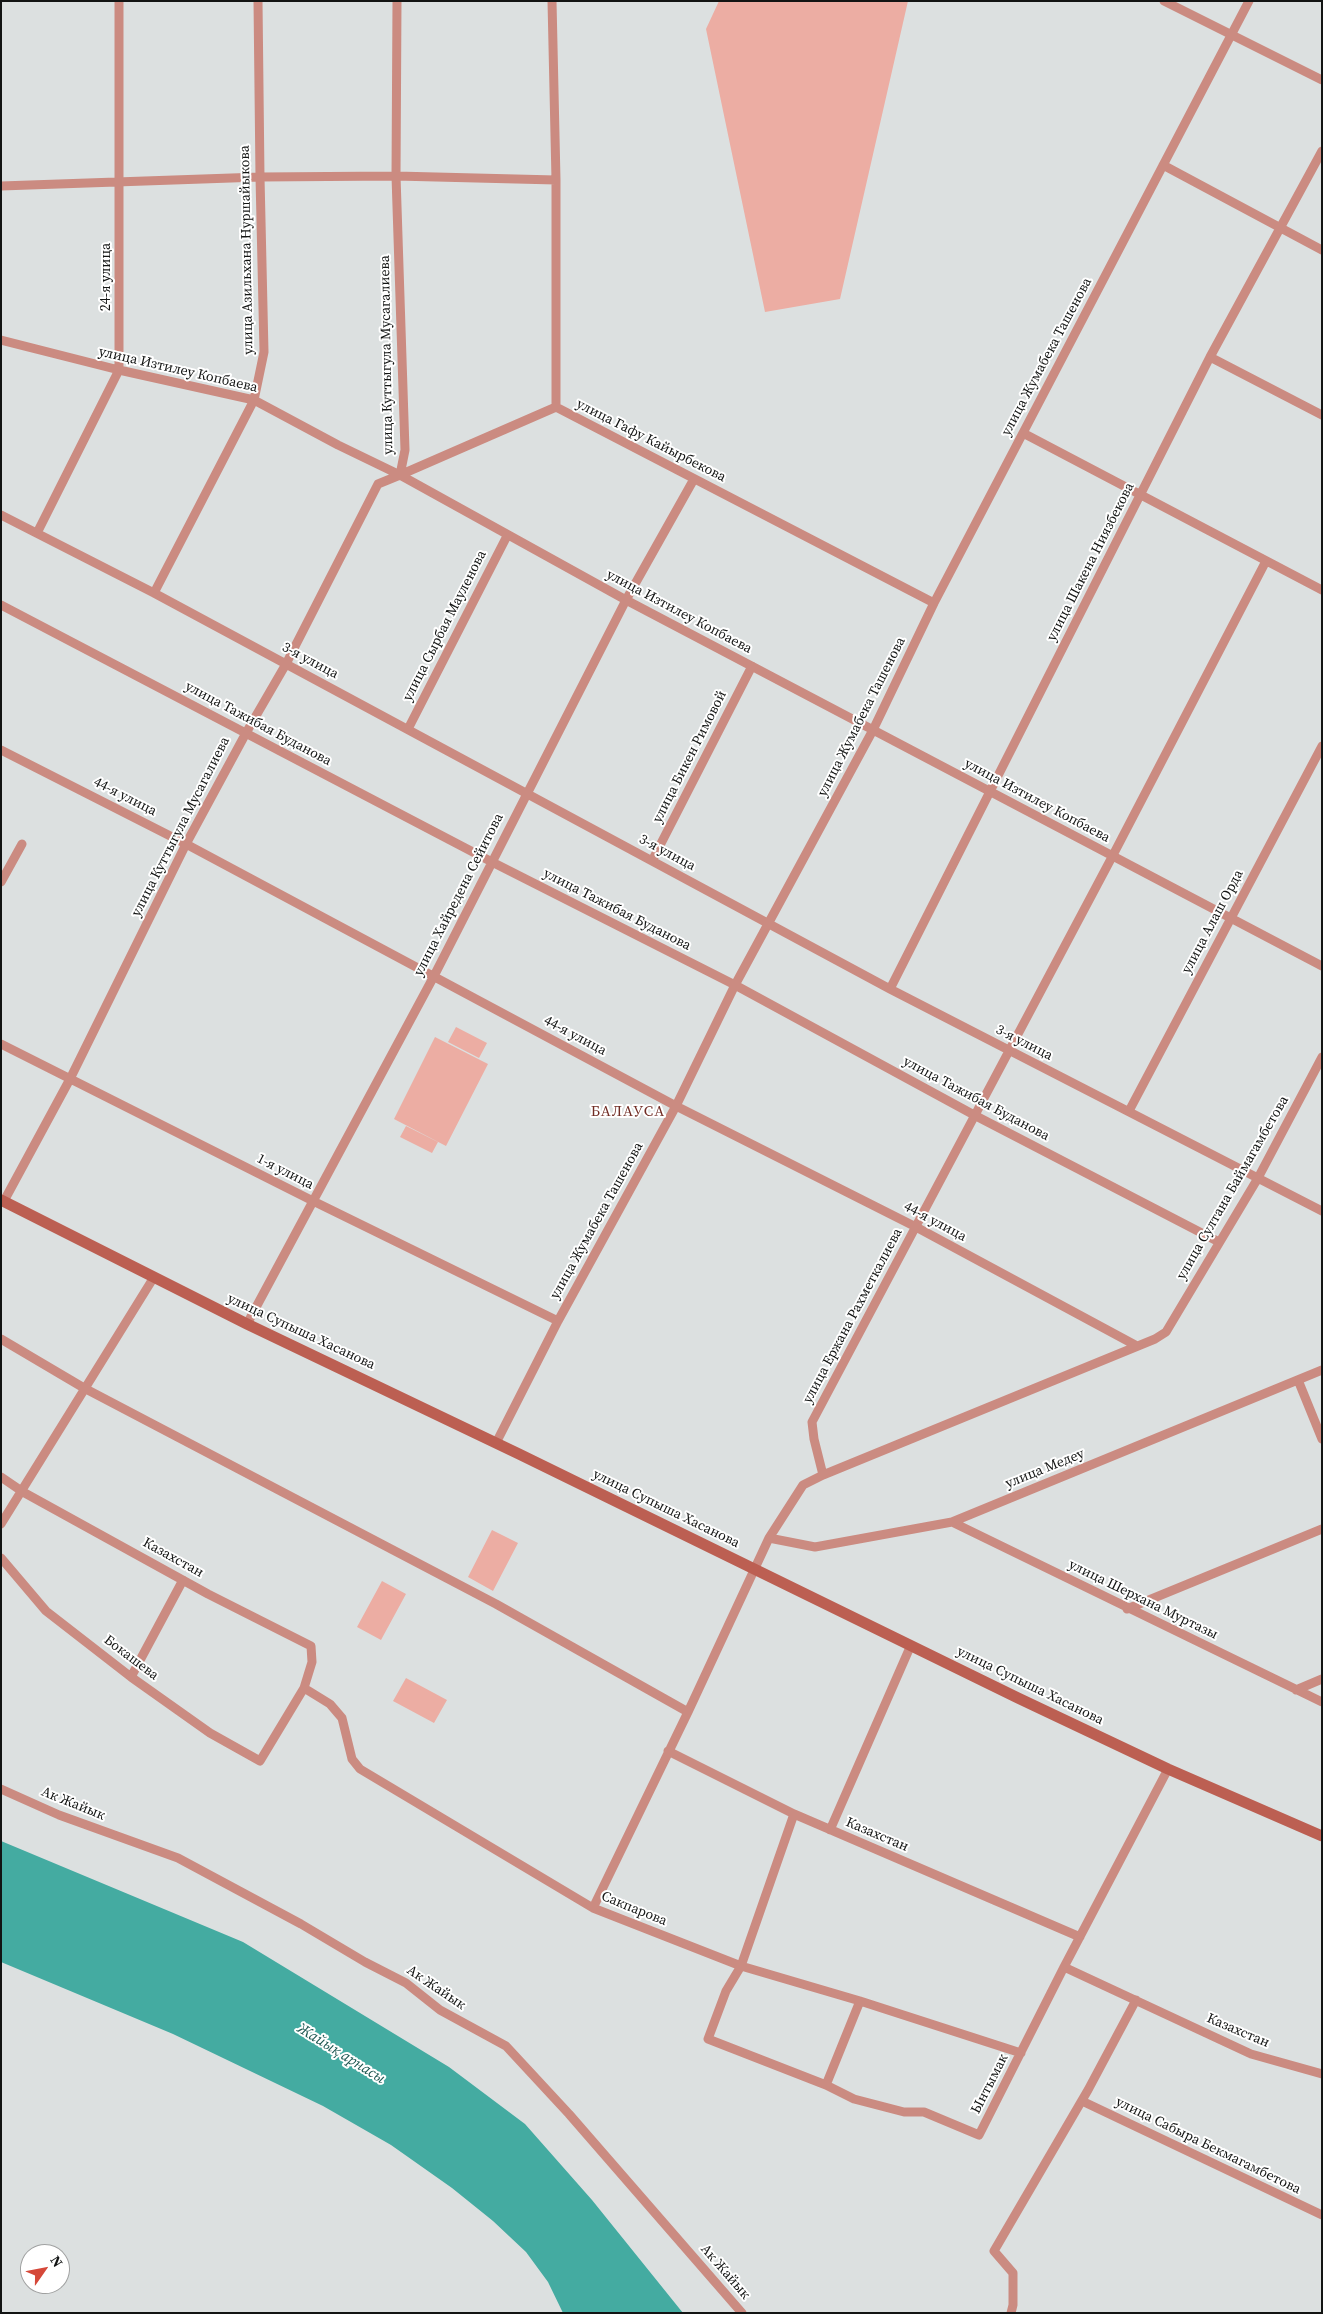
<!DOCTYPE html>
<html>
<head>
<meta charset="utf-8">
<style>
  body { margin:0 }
  #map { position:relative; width:1323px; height:2314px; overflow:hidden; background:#dce0e0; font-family:"Source Serif 4",serif }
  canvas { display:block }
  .frame { position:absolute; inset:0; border:2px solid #121413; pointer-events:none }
  .north { position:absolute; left:20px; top:2244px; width:50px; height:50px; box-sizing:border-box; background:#fff; border:1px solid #a0a1a1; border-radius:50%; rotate:57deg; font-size:14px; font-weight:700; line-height:20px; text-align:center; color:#121413 }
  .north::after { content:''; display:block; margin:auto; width:18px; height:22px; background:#d54839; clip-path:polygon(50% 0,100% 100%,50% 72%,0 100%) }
</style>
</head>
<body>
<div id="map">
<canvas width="1323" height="2314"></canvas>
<div class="frame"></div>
<div class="north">N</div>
</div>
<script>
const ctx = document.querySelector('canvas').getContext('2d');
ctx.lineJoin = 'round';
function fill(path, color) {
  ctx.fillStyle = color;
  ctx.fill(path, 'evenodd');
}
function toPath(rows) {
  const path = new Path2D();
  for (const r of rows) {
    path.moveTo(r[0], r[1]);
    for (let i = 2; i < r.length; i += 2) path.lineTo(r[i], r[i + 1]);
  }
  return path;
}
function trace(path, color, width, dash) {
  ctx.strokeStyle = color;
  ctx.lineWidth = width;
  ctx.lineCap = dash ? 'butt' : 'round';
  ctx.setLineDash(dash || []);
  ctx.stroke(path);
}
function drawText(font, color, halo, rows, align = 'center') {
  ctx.font = font + ' "Source Serif 4",serif';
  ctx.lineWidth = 4;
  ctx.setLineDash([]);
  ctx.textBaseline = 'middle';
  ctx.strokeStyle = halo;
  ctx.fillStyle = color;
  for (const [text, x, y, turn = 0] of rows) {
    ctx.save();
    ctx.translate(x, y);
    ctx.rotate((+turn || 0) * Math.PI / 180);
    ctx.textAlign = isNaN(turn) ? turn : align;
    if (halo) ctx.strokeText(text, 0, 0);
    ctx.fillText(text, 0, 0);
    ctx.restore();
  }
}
const green = toPath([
  [719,1,908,1,840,299,765,312,706,29],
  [456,1027,487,1043,479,1058,448,1042],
  [435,1037,488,1064,446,1146,394,1119],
  [406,1126,438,1142,432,1153,400,1137],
  [492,1530,518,1543,493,1591,468,1577],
  [382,1581,406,1594,381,1640,357,1627],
  [406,1678,447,1700,434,1723,393,1701]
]);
const water = toPath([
  [1,1841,243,1942,449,2067,525,2124,592,2200,683,2313,563,2313,548,2282,526,2252,493,2221,452,2188,391,2145,323,2106,173,2034,1,1962]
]);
const street = toPath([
  [552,1,556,180,556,407,934,603],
  [1164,1,1322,80],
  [1163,165,1322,250],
  [1,186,260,177,396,176,556,180],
  [1,340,119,370,254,400,338,445,400,475,626,600,1322,966],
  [1210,357,1322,415],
  [1023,433,1322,590],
  [400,475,556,407],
  [1,515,154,593,890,989,1322,1211],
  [37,533,119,370,119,1],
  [154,593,254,400,264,352,260,177,258,1],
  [1,605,492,862,735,985,976,1116,1219,1242],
  [408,729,507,536],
  [1,750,186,844,676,1106,916,1227,1137,1346],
  [652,861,752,666],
  [1,882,22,844],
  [890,989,1210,357,1322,151],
  [1,1044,313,1201,558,1321],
  [1129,1111,1322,746],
  [4,1201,70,1079,186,844,246,733,286,664,378,484,400,475,405,450,396,176,397,1],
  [247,1324,434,976,626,600,694,479],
  [1,1339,84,1388,496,1604,688,1712],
  [1298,1380,1322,1439],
  [496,1443,558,1321,676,1106,735,985,873,730,934,603,1249,1],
  [823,1475,1155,1339,1166,1332,1258,1178,1322,1057],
  [1,1477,23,1492,208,1594,311,1646,312,1662,304,1688,260,1761,210,1733,131,1677,46,1611,1,1558],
  [952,1522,1322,1702],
  [1,1524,154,1277],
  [769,1538,815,1547,952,1522,1322,1370],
  [1127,1609,1322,1529],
  [131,1677,183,1580],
  [304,1688,330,1704,342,1718,352,1759,360,1769,593,1908,741,1966,860,2001,1021,2053],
  [1296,1690,1322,1679],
  [668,1751,794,1814,1080,1937],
  [1,1789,59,1815,178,1858,301,1924,365,1962,406,1983,440,2010,506,2046,569,2114,742,2313],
  [794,1814,741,1966,726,1991,708,2039,826,2085,854,2099,904,2112,924,2112,979,2135,1064,1967,1168,1769],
  [830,1830,911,1645],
  [593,1908,688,1712,769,1538,803,1485,823,1475,814,1439,812,1422,1112,857,1266,561],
  [1064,1967,1251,2054,1322,2074],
  [826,2085,860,2001],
  [1082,2101,1322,2215],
  [1011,2313,1013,2305,1013,2273,994,2251,1088,2090,1136,2000]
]);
const secondary = toPath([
  [1,1200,247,1324,519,1454,1018,1698,1168,1769,1322,1836]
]);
const streetNames = [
  ["улица Азильхана Нуршайыкова",247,250,-91],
  ["24-я улица",106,277,-90],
  ["улица Куттыгула Мусагалиева",387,355,-91],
  ["улица Жумабека Ташенова",1047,357,-62],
  ["улица Изтилеу Копбаева",178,370,13],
  ["улица Гафу Кайырбекова",651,441,27],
  ["улица Шакена Ниязбекова",1091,562,-63],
  ["улица Изтилеу Копбаева",679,612,28],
  ["улица Сырбая Мауленова",445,626,-63],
  ["3-я улица",310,661,28],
  ["улица Жумабека Ташенова",862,717,-63],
  ["улица Тажибая Буданова",258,724,28],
  ["улица Бикен Римовой",690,757,-63],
  ["44-я улица",125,797,27],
  ["улица Изтилеу Копбаева",1037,801,28],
  ["улица Куттыгула Мусагалиева",181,827,-63],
  ["3-я улица",667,853,28],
  ["улица Хайредена Сейитова",459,895,-63],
  ["улица Тажибая Буданова",617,910,27],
  ["улица Алаш Орда",1213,922,-62],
  ["44-я улица",575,1036,28],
  ["3-я улица",1024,1043,27],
  ["улица Тажибая Буданова",976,1099,28],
  ["1-я улица",285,1172,27],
  ["улица Султана Баймагамбетова",1233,1188,-60],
  ["улица Жумабека Ташенова",597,1221,-61],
  ["44-я улица",935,1222,28],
  ["улица Ержана Рахметкалиева",853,1316,-62],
  ["улица Супыша Хасанова",301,1332,25],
  ["улица Медеу",1045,1469,-22],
  ["улица Супыша Хасанова",666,1509,26],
  ["Казахстан",173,1558,29],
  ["улица Шерхана Муртазы",1143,1600,26],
  ["Бокашева",131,1658,37],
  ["улица Супыша Хасанова",1030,1686,26],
  ["Ак Жайык",73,1804,22],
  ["Казахстан",877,1835,23],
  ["Сакпарова",634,1909,22],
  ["Ак Жайык",436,1988,34],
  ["Казахстан",1238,2031,23],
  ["Ынтымак",990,2084,-63],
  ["улица Сабыра Бекмагамбетова",1208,2146,26],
  ["Ак Жайык",725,2272,49]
];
const neighbourhoodNames = [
  ["БАЛАУСА",628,1112]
];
const waterNames = [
  ["Жайық арнасы",341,2054,32]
];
fill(green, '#ecada3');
fill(water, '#44aba1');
trace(street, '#cb8b81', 9);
trace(secondary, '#bc5f52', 11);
drawText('14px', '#121413', '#fff', streetNames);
ctx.letterSpacing = '1px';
drawText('15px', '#702b23', '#fff', neighbourhoodNames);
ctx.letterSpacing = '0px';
drawText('italic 15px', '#1d5751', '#fff', waterNames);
</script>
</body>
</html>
